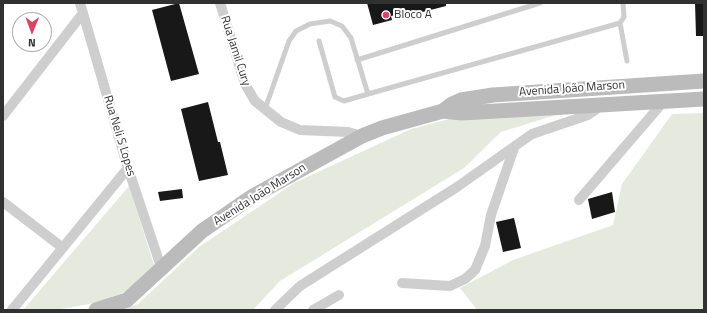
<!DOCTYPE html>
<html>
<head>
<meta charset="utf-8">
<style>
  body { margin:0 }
  #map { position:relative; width:707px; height:313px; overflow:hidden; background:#fff; font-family:"Titillium Web",sans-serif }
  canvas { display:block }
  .frame { position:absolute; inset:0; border:4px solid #313131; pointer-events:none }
  .north { position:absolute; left:12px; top:12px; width:40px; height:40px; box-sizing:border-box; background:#fff; border:1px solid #adadad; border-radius:50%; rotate:181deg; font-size:11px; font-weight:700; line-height:16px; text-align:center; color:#313131 }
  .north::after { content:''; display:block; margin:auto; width:14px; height:18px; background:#d74569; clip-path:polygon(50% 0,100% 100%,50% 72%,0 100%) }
</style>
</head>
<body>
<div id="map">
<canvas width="707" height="313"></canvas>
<div class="frame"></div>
<div class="north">N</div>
</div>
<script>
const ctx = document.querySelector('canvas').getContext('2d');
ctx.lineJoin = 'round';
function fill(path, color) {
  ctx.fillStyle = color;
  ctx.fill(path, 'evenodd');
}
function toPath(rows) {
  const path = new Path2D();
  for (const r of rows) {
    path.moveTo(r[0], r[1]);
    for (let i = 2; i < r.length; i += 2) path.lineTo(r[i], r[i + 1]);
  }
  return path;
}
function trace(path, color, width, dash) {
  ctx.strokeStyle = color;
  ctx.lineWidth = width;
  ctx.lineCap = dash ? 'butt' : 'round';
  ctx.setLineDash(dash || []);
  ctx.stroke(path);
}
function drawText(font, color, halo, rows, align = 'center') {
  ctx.font = font + ' "Titillium Web",sans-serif';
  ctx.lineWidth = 4;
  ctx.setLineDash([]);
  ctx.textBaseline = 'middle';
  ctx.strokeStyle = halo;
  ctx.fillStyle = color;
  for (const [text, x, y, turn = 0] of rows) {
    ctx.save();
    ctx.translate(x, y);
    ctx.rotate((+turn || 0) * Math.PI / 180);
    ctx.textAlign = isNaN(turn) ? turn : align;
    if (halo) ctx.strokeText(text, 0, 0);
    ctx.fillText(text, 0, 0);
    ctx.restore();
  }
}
const green = toPath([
  [569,111,501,132,464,168,280,281,253,310,119,310,138,304,199,247,294,183,411,129,468,114],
  [704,113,704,310,477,310,460,288,513,260,613,225,622,184,672,114],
  [129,186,154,265,125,292,95,303,56,310,23,310]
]);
const building = toPath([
  [179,3,199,74,171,81,152,10],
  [367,3,446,3,446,6,411,15,410,12,391,16,392,20,373,25],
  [695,3,704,3,704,36,696,36],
  [208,102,218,142,220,142,228,175,199,181,181,109],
  [182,189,183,198,160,201,158,192],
  [612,192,615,212,592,219,588,199],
  [514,218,521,248,503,252,496,222]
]);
const service = toPath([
  [623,3,624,17,620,23,627,61],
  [319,41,335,97,344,101,368,94],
  [357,60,540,3],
  [265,109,289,41,296,31,310,24,330,21,342,26,351,38,368,94,620,23]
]);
const minor = toPath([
  [80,3,128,168,161,267],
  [220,3,245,84,255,101,281,122,300,130,348,132,362,136],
  [3,116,83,13],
  [579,200,664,101],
  [3,202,63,248],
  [402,283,450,286,465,279,475,270,485,246,491,215,514,148],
  [12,310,128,168],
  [275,310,300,286,457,187,532,134,588,115,601,106],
  [313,310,339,295]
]);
const secondary = toPath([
  [443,111,462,113,704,99],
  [96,310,127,300,202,231,253,196,362,136,382,128,443,111,452,104,461,100,493,95,704,81]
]);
const markers = [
  [386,15,4,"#d74569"]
];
const poiNames = [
  ["Bloco A",394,15]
];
const streetNames = [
  ["Rua Jamil Cury",235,51,72],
  ["Avenida João Marson",572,89,-4],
  ["Rua Neli S Lopes",119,136,73],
  ["Avenida João Marson",260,195,-32]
];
fill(green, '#e6eade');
fill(building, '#181818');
trace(service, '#cecece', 5);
trace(minor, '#cecece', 10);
trace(secondary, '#bbb', 15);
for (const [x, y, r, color] of markers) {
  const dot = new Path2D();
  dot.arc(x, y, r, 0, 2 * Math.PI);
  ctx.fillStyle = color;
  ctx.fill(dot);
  trace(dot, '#fff', 1.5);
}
drawText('12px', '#313131', '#fff', poiNames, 'left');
drawText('12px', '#313131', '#fff', streetNames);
</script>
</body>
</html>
